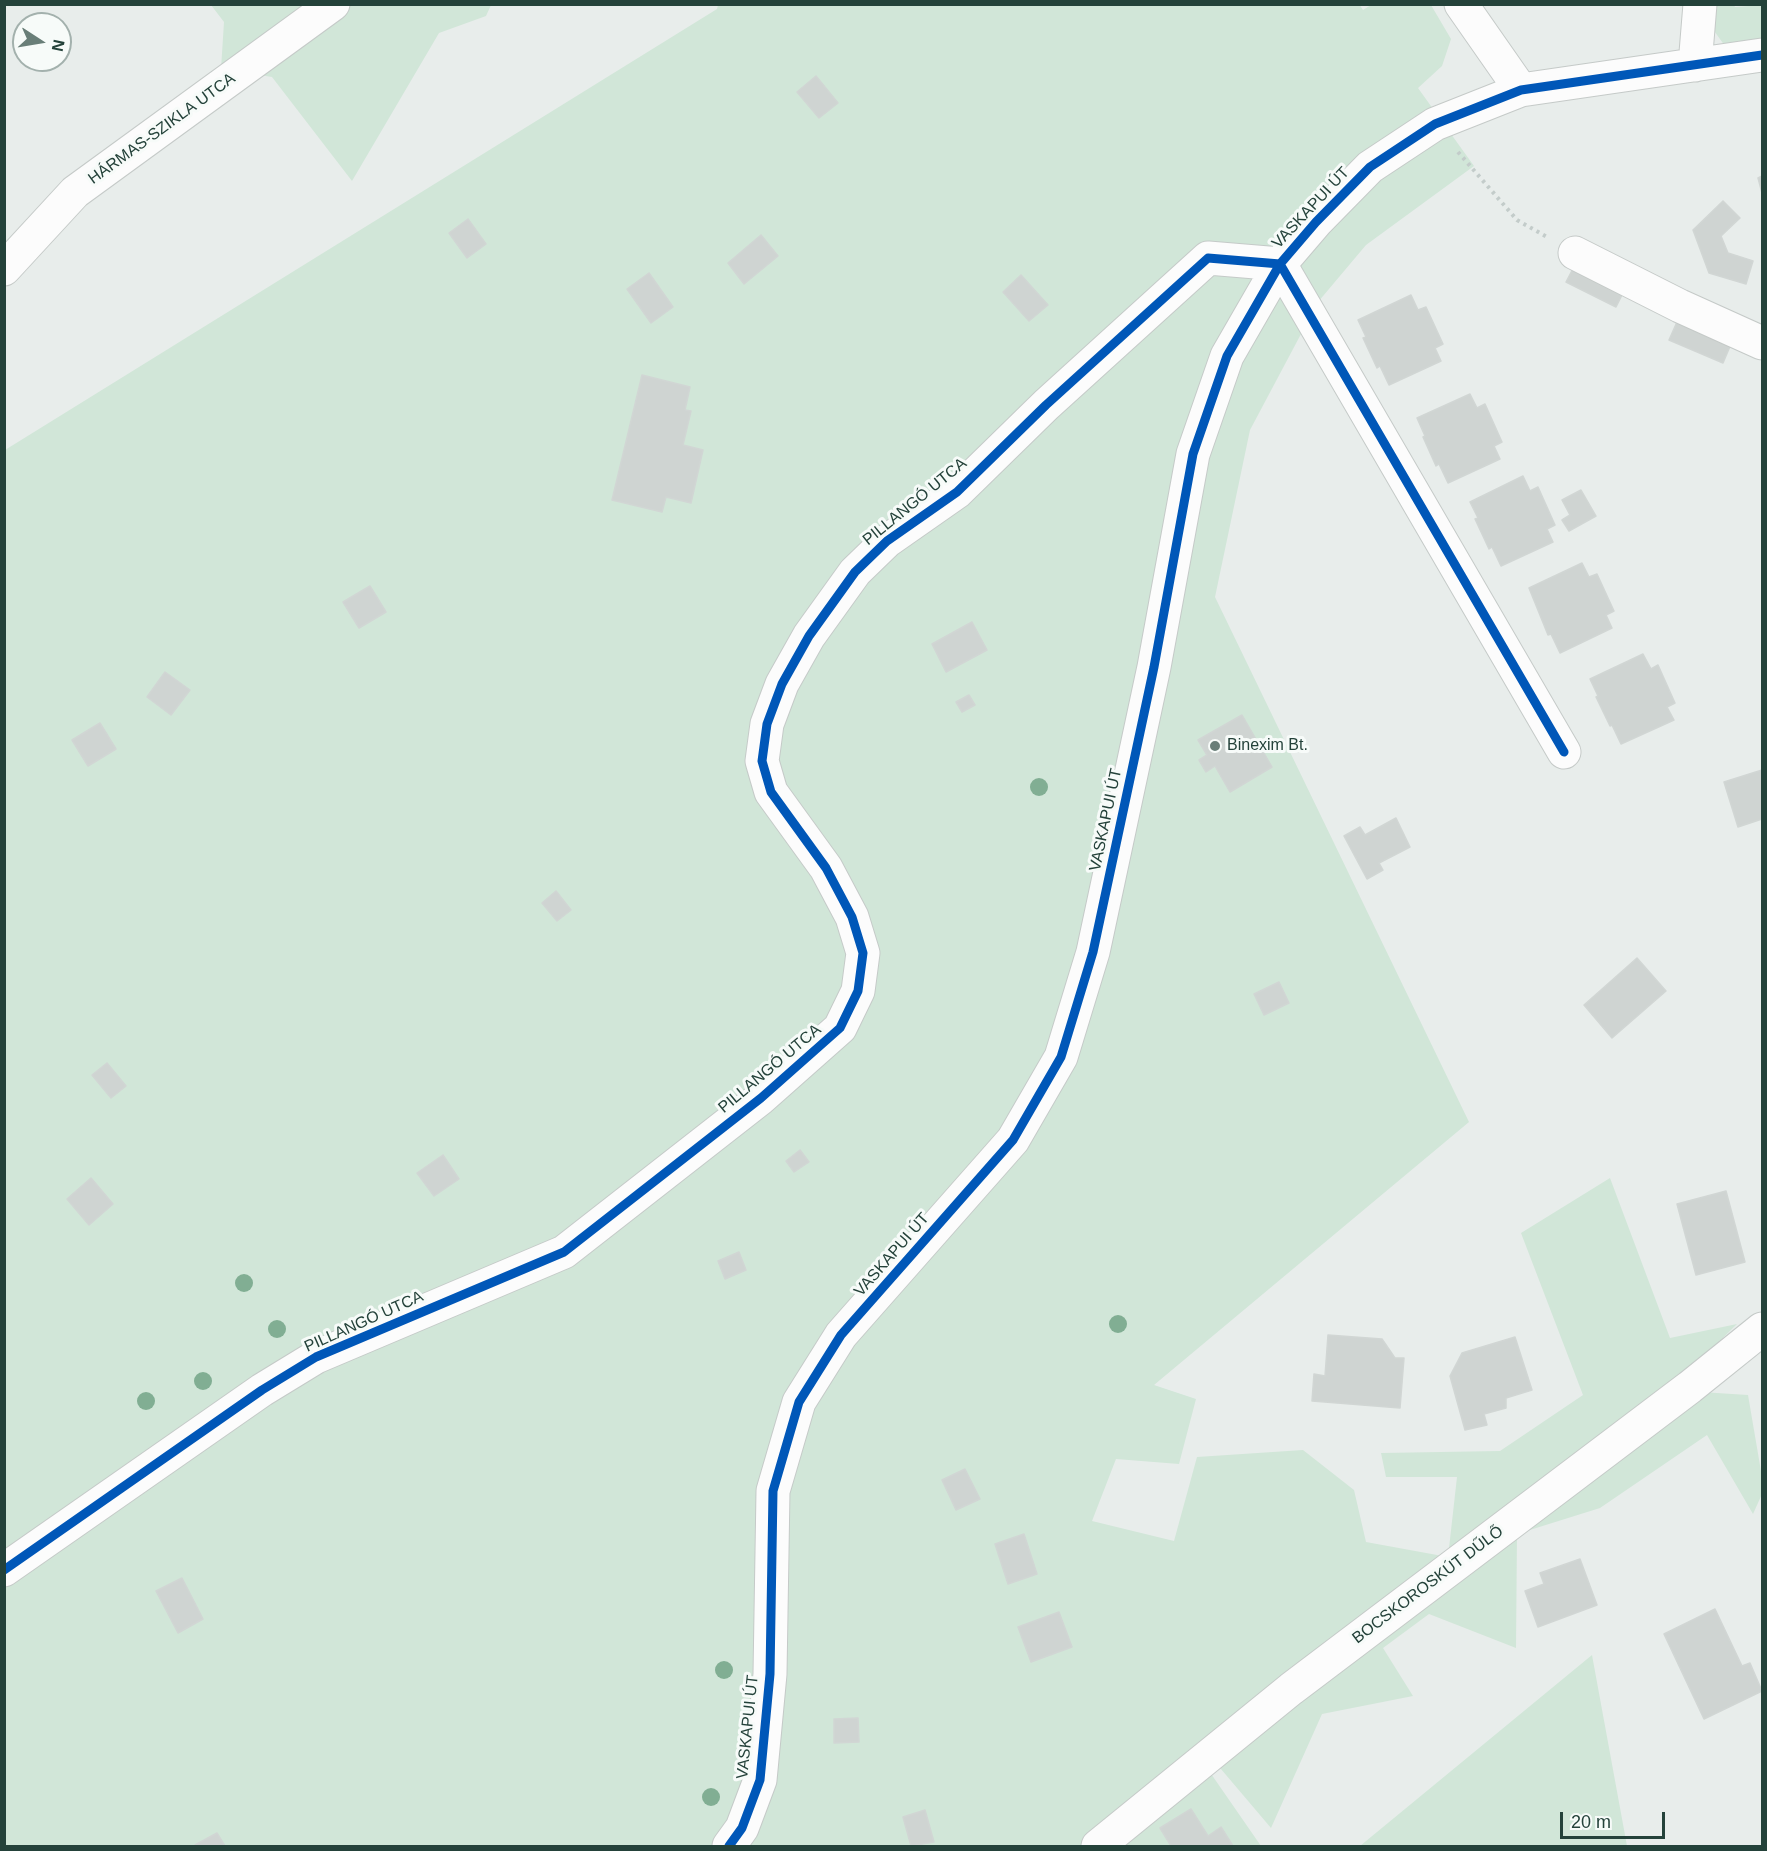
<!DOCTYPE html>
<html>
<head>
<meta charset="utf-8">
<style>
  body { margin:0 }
  #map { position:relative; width:1767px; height:1851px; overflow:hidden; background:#e8edeb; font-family:Helvetica,sans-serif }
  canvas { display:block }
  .frame { position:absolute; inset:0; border:6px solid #24423a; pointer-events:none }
  .north { position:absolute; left:12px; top:12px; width:60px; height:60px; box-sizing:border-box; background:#f7fbf9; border:2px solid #a3b1ad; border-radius:50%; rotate:102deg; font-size:16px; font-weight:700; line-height:24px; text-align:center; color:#24423a }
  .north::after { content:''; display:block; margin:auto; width:21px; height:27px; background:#697e78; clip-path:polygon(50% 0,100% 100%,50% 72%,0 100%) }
  .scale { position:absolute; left:1560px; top:1812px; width:105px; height:27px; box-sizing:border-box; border:3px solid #24423a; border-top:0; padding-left:8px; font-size:18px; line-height:21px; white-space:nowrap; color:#24423a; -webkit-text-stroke:4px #f7fbf9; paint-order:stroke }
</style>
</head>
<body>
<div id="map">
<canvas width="1767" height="1851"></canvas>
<div class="frame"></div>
<div class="north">N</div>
<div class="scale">20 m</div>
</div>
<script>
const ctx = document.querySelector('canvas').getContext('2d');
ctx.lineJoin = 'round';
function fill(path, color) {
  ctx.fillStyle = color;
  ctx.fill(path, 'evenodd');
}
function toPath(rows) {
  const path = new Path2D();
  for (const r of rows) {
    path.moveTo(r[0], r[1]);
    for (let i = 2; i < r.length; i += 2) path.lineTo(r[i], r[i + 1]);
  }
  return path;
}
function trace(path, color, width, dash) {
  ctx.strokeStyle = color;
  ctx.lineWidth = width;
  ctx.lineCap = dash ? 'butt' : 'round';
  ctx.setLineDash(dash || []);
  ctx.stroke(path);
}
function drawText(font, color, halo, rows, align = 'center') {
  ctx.font = font + ' Helvetica,sans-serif';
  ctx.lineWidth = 6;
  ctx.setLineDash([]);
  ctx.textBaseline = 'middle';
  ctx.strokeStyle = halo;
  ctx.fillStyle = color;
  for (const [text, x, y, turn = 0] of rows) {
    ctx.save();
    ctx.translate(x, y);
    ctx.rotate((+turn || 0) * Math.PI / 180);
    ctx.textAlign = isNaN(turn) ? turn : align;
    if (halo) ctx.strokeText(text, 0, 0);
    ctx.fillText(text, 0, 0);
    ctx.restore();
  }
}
const green = toPath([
  [1359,4,1363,10,1371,5,1431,5,1451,39,1442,66,1418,88,1474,166,1366,245,1318,302,1250,430,1215,597,1469,1122,1154,1385,1196,1399,1179,1464,1116,1459,1092,1521,1174,1541,1197,1457,1303,1450,1354,1490,1366,1542,1448,1557,1457,1477,1386,1477,1381,1453,1500,1451,1583,1395,1521,1233,1610,1178,1670,1338,1737,1324,1670,1390,1748,1395,1762,1477,1762,1494,1753,1514,1707,1435,1600,1508,1517,1534,1516,1648,1429,1614,1383,1648,1413,1696,1322,1714,1271,1828,1215,1762,1207,1768,1261,1846,5,1846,5,450,717,9,718,5],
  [211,5,491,5,486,16,439,33,352,181,272,77,221,69,224,22],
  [1710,5,1734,5,1735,7,1762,5,1762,44,1725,46,1707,21],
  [1592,1655,1627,1846,1360,1846]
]);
const building = toPath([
  [816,76,838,103,819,118,797,92,816,76],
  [1762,176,1762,193,1758,178,1762,176],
  [1723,201,1740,218,1721,236,1728,253,1753,261,1746,284,1709,273,1693,230,1723,201],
  [468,219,486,244,467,258,449,233,468,219],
  [761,235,778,256,744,284,728,263,761,235],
  [1576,263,1626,287,1616,307,1566,282,1576,263],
  [649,273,673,307,651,323,627,289,649,273],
  [1021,275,1048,305,1029,321,1003,292,1021,275],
  [1411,295,1418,310,1426,307,1443,344,1435,348,1441,361,1389,385,1380,366,1377,368,1363,338,1366,337,1358,320,1411,295],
  [1677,322,1731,344,1723,363,1669,340,1677,322],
  [642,375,690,387,685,410,691,411,683,445,703,450,691,503,666,497,662,512,612,500,642,375],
  [1470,394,1477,408,1485,404,1502,442,1494,446,1500,459,1448,483,1439,464,1436,466,1423,437,1425,436,1417,418,1470,394],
  [1523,476,1530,491,1538,487,1555,525,1547,529,1553,542,1501,566,1492,547,1489,549,1475,519,1478,518,1470,502,1523,476],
  [1581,490,1596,516,1569,531,1562,520,1570,515,1562,500,1581,490],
  [1582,563,1589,577,1597,574,1614,611,1606,615,1612,628,1560,653,1551,634,1548,635,1529,588,1582,563],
  [370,586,386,612,359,628,343,602,370,586],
  [972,622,987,650,946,672,932,644,972,622],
  [1643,654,1651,669,1658,665,1675,703,1667,707,1674,720,1621,744,1612,725,1610,726,1596,697,1598,696,1590,679,1643,654],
  [165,672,190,690,171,715,147,697,165,672],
  [969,695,975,705,962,712,956,702,969,695],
  [1242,715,1272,767,1230,792,1215,766,1206,772,1199,760,1207,755,1198,740,1242,715],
  [100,723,116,749,88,766,72,740,100,723],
  [1762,770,1762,819,1738,827,1724,782,1762,770],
  [1396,818,1410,847,1379,863,1383,870,1367,879,1344,836,1360,827,1365,835,1396,818],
  [556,891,571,910,557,921,542,903,556,891],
  [1637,958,1666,991,1612,1038,1584,1005,1637,958],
  [1279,982,1289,1003,1264,1015,1254,994,1279,982],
  [107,1063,126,1086,111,1098,92,1075,107,1063],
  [800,1150,809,1162,794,1172,786,1161,800,1150],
  [443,1155,459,1179,434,1196,417,1173,443,1155],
  [91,1178,113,1204,89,1225,67,1199,91,1178],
  [1726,1191,1745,1262,1696,1275,1677,1204,1726,1191],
  [739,1252,746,1270,725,1279,718,1261,739,1252],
  [1328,1335,1382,1339,1395,1358,1404,1358,1400,1408,1312,1401,1314,1374,1325,1376,1328,1335],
  [1515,1337,1532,1390,1506,1398,1506,1408,1484,1414,1487,1425,1465,1430,1450,1376,1462,1353,1515,1337],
  [965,1469,980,1499,956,1510,942,1480,965,1469],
  [1024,1534,1037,1574,1008,1584,995,1544,1024,1534],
  [1580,1559,1597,1605,1538,1627,1525,1591,1544,1584,1540,1573,1580,1559],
  [182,1578,203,1619,178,1633,156,1591,182,1578],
  [1715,1609,1742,1666,1750,1663,1762,1691,1704,1719,1664,1634,1715,1609],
  [1059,1612,1072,1647,1031,1662,1018,1627,1059,1612],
  [858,1718,859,1742,834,1743,834,1719,858,1718],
  [1191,1809,1208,1836,1221,1827,1233,1846,1171,1846,1160,1828,1191,1809],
  [925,1810,934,1842,911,1846,903,1817,925,1810],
  [217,1833,225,1846,196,1846,195,1845,217,1833]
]);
const path = toPath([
  [1458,152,1517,220,1547,237]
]);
const minor = toPath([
  [1461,4,1521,90],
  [1695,65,1700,4],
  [1575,253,1680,306,1762,343],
  [4,269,75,192,333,4],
  [4,1570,262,1390,316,1357,564,1252,761,1098,840,1028,858,991,863,953,852,917,826,868,771,792,762,761,767,724,782,684,809,636,855,572,887,541,957,492,1046,405,1208,258,1280,264,1564,752],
  [729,1846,742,1828,760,1780,770,1674,773,1491,799,1402,841,1335,1013,1140,1061,1057,1093,952,1154,667,1193,454,1227,356,1280,264,1316,222,1370,167,1435,124,1521,90,1762,55],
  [1098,1846,1291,1689,1690,1387,1762,1329]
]);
const cycleway = toPath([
  [4,1570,262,1390,316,1357,564,1252,761,1098,840,1028,858,991,863,953,852,917,826,868,771,792,762,761,767,724,782,684,809,636,855,572,887,541,957,492,1046,405,1208,258,1280,264,1564,752],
  [729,1846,742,1828,760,1780,770,1674,773,1491,799,1402,841,1335,1013,1140,1061,1057,1093,952,1154,667,1193,454,1227,356,1280,264,1316,222,1370,167,1435,124,1521,90,1762,55]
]);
const trees = [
  [1039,787],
  [244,1283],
  [1118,1324],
  [277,1329],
  [203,1381],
  [146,1401],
  [724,1670],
  [711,1797]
];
const markers = [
  [1215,746,6,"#697e78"]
];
const streetNames = [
  ["HÁRMAS-SZIKLA UTCA",162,129,-36],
  ["VASKAPUI ÚT",1311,208,-47],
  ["PILLANGÓ UTCA",915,502,-39],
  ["VASKAPUI ÚT",1106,820,-78],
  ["PILLANGÓ UTCA",770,1069,-40],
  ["VASKAPUI ÚT",892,1255,-49],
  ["PILLANGÓ UTCA",364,1322,-24],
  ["BOCSKOROSKÚT DŰLŐ",1428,1585,-37],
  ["VASKAPUI ÚT",748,1727,-84]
];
const poiNames = [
  ["Binexim Bt.",1227,746]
];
fill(green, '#d1e6d8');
fill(building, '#cfd4d2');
trace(building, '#d1d6d4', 1.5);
trace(minor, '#c5cac8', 35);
trace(path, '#c3ccca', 4, [3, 4.5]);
trace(minor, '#fcfcfc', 33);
trace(cycleway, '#0057b8', 9);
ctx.fillStyle = '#81ae93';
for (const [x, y] of trees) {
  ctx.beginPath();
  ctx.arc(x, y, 9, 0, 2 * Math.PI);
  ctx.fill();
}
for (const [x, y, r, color] of markers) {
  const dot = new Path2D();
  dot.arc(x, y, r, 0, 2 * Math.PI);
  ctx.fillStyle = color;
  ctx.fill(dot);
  trace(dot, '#f7fbf9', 2);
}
drawText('16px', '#24423a', '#f7fbf9', streetNames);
drawText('16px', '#24423a', '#f7fbf9', poiNames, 'left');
</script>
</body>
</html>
